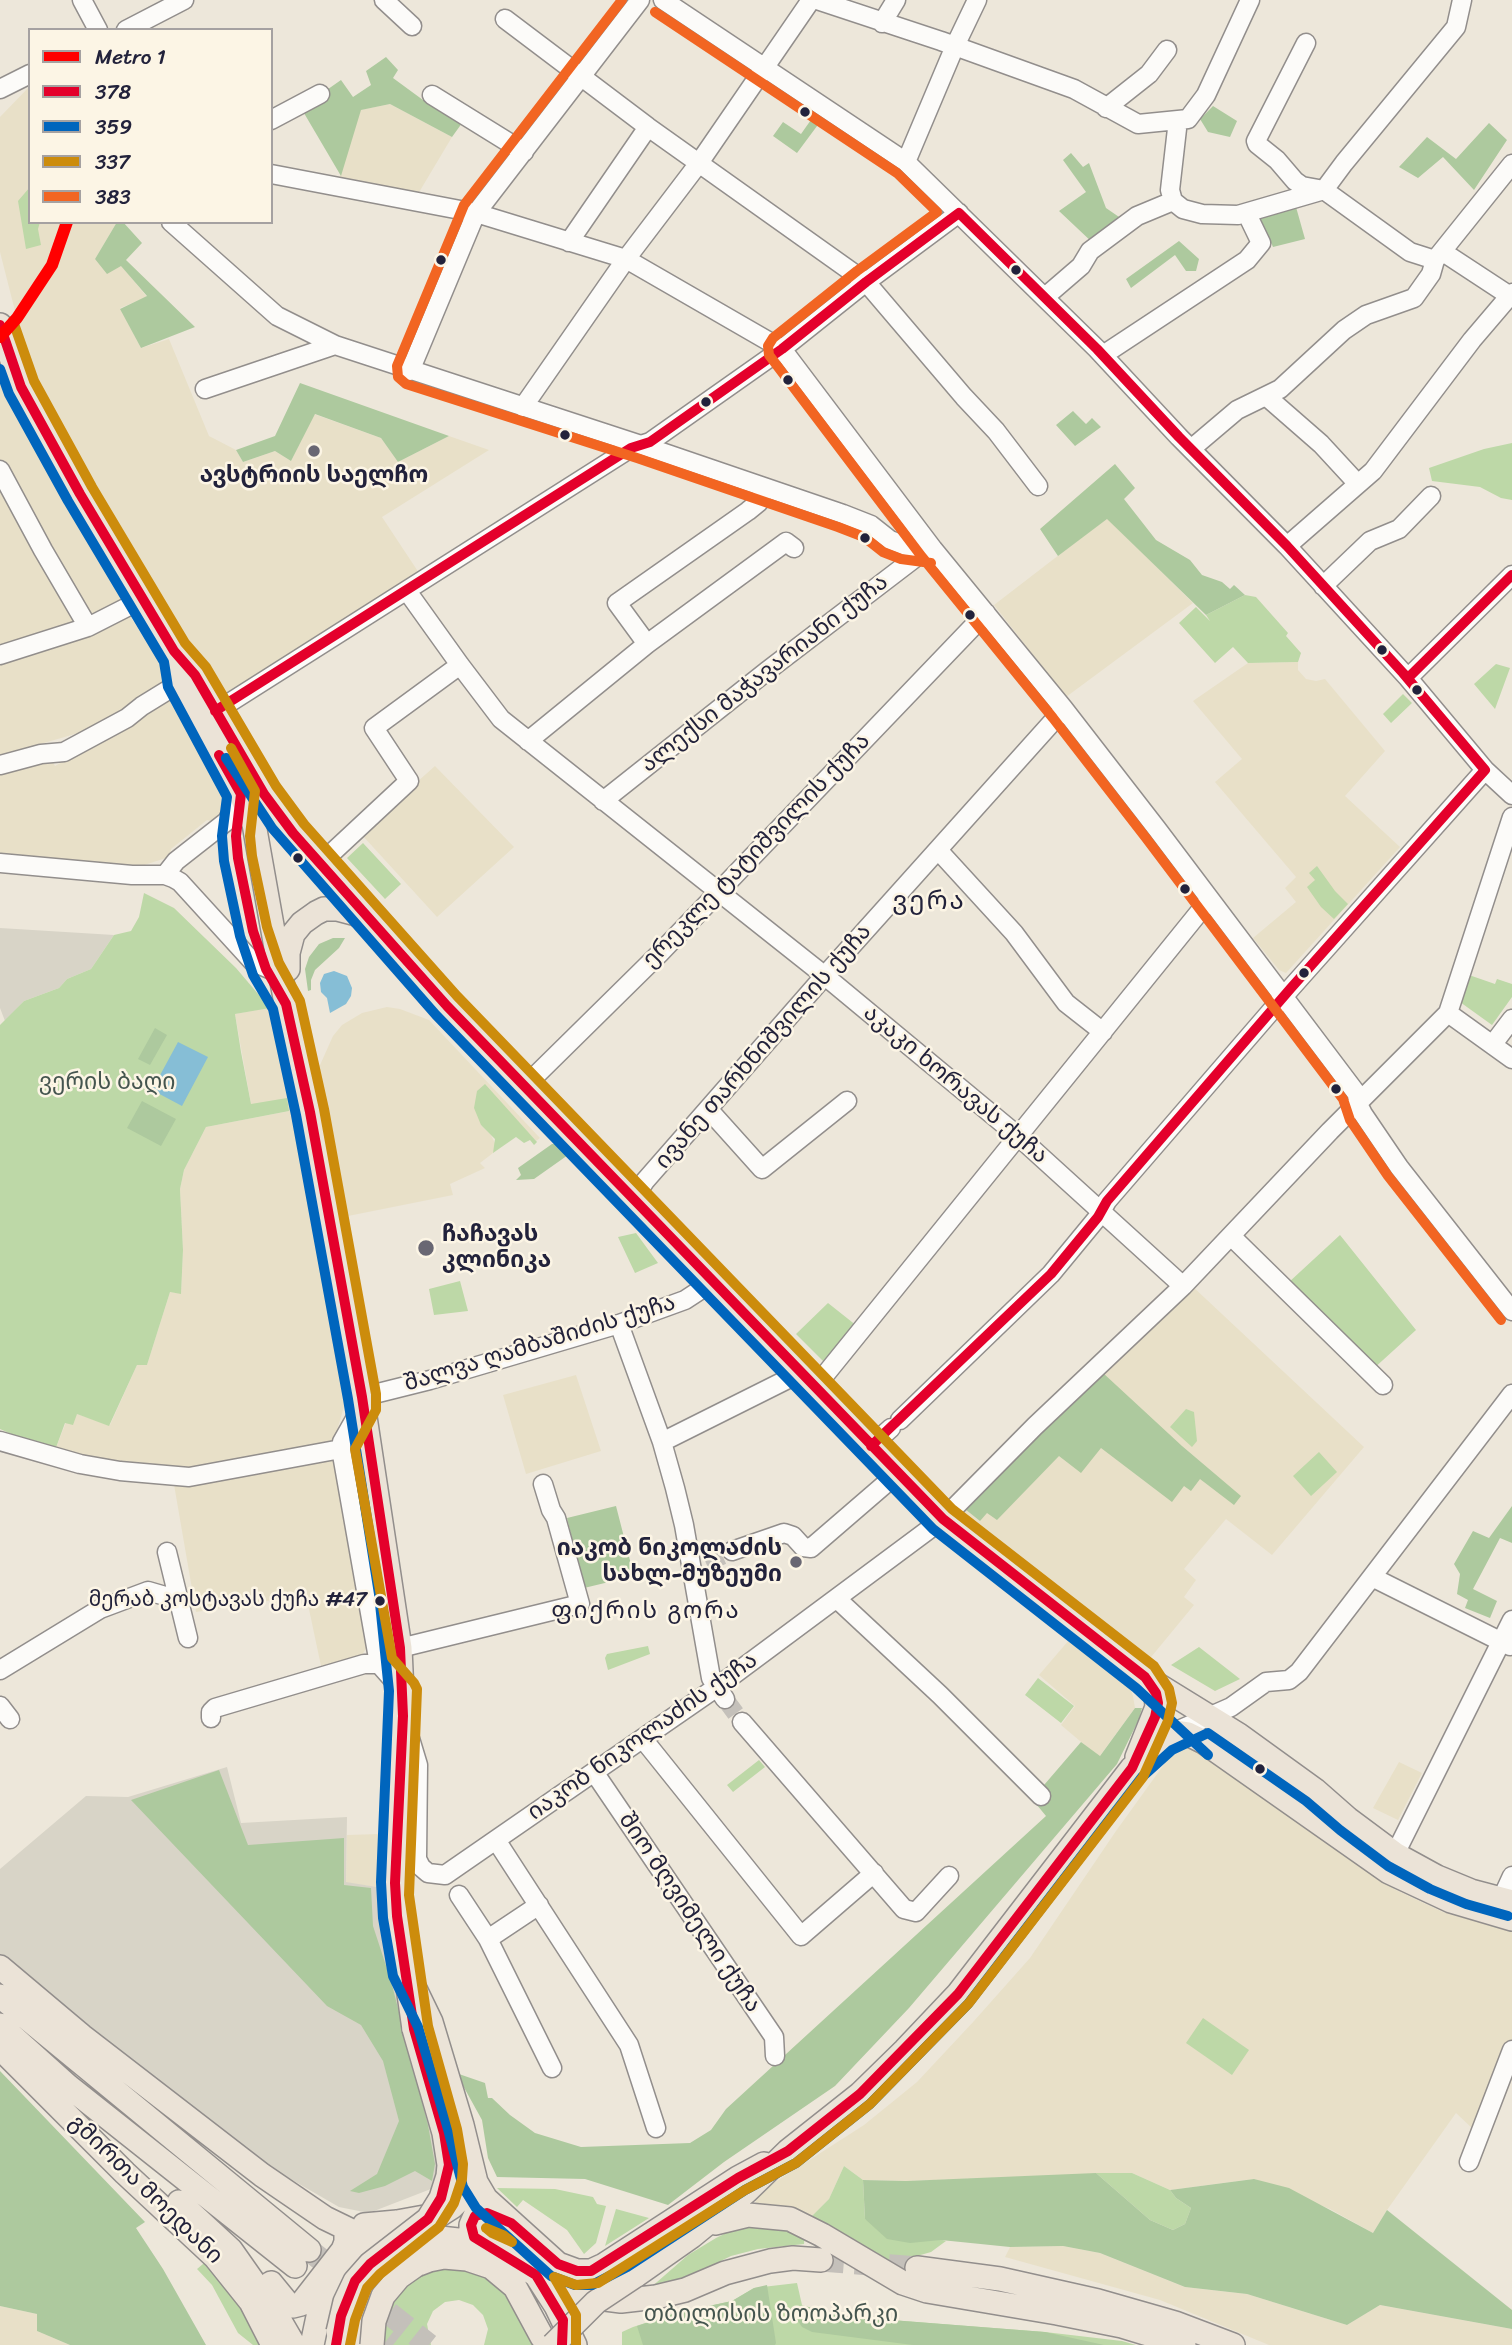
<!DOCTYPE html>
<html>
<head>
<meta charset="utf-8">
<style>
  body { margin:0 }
  #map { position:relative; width:1512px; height:2345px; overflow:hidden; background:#ede7da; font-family:Sriracha,sans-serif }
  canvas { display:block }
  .legend { position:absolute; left:28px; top:28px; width:245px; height:196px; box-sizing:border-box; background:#fcf5e5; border:2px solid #a5a1a1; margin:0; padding:9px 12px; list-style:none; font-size:21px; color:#22223b }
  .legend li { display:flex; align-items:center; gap:14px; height:35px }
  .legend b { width:35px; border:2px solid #a5a1a1 }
</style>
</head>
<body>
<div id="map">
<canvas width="1512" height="2345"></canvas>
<ul class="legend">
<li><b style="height:9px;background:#f00"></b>Metro 1</li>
<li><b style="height:9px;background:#e4002b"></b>378</li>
<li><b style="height:9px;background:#0065bd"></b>359</li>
<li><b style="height:9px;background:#cc8c0c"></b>337</li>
<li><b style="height:9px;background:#f26522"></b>383</li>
</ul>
</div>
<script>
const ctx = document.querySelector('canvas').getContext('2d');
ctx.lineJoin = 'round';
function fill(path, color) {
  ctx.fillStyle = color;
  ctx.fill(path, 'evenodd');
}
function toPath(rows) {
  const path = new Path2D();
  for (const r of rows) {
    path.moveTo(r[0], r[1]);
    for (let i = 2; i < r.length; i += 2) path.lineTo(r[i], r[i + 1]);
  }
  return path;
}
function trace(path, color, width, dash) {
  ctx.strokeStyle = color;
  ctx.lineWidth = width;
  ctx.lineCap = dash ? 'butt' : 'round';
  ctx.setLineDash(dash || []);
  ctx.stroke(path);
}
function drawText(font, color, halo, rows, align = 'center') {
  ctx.font = font + ' Sriracha,"Noto Sans Georgian",sans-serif';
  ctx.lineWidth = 5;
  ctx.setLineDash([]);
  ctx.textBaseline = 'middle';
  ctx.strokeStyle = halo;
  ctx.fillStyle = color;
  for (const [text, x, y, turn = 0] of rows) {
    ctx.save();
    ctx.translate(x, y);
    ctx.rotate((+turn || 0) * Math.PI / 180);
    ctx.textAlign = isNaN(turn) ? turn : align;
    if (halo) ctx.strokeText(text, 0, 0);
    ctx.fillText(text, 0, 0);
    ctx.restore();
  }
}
const built = toPath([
  [30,86,30,222,117,222,95,259,121,265,147,297,120,308,141,348,169,339,209,436,236,450,243,462,275,451,291,461,314,414,381,438,398,462,449,436,489,450,382,517,421,576,222,699,215,697,121,526,112,520,78,461,27,358,0,252,0,117],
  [390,104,452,137,415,199,338,183,360,110],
  [0,382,124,604,0,651],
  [1107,518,1193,603,1066,697,994,605],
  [128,613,172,681,117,719,113,715,85,731,27,748,22,755,0,760,0,660],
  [1298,662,1298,670,1306,679,1316,681,1325,679,1385,751,1345,796,1400,847,1286,973,1279,970,1253,938,1296,902,1285,888,1296,877,1215,782,1242,759,1193,701,1248,663],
  [176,691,232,796,228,810,214,822,207,820,171,849,169,857,135,868,0,857,0,770,50,756,55,766,134,723],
  [435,766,514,847,437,917,351,823,407,772,417,782],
  [277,1006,347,1396,332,1448,368,1646,361,1656,321,1666,306,1595,196,1612,172,1473,54,1453,66,1422,77,1414,110,1425,137,1365,147,1365,170,1292,181,1293,183,1250,180,1189,184,1170,206,1127,289,1111,251,1104,235,1014],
  [387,1007,400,1009,429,1020,540,1138,536,1141,484,1085,481,1125,491,1135,496,1145,493,1153,480,1163,485,1168,450,1184,453,1195,343,1217,317,1066,320,1065,333,1036,342,1025,362,1013],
  [1191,1285,1364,1447,1272,1555,1226,1519,1184,1569,1196,1580,1184,1597,1194,1605,1147,1662,955,1513],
  [576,1375,601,1451,526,1474,503,1395],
  [1069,1640,1130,1687,1133,1696,1135,1708,1099,1757,1061,1725,1075,1706,1039,1675],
  [1184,1743,1190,1744,1396,1890,1443,1912,1512,1932,1512,2050,1474,2130,1456,2113,1387,2210,1373,2233,1330,2209,1254,2179,1170,2190,1132,2173,906,2181,863,2180,844,2166,829,2199,809,2219,756,2207,755,2195,864,2125,917,2082,974,2021,1030,1958,1116,1831,1178,1745],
  [1399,1762,1422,1773,1398,1820,1373,1808],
  [380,1834,377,1887,346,1883,347,1835],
  [1063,2246,1100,2253,1185,2287,1247,2294,1347,2325,1380,2305,1512,2329,1512,2345,1269,2345,1160,2300,1005,2257,1010,2247],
  [0,2306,37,2314,37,2331,70,2345,0,2345]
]);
const industrial = toPath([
  [0,928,114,935,91,969,67,979,59,988,24,1001,5,1021,0,1008],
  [227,1767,241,1823,347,1817,346,1882,377,1887,381,1916,397,1983,439,2148,436,2187,369,2213,339,2207,275,2170,99,2036,0,1956,0,1869,86,1796,128,1797]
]);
const green = toPath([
  [30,187,30,222,40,222,38,229,41,245,26,249,18,201],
  [1512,443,1512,500,1501,498,1480,487,1432,481,1429,468,1484,449],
  [1245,595,1256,597,1288,633,1286,636,1301,653,1298,662,1248,663,1233,647,1215,663,1179,623,1196,607,1210,621,1206,615],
  [1496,664,1510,668,1495,709,1474,684],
  [1403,694,1412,703,1391,723,1383,714],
  [363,843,401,884,385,899,347,858],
  [1317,866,1335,891,1348,904,1334,919,1321,907,1307,887,1315,880,1309,873],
  [144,893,174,908,236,968,270,1008,235,1014,241,1052,251,1104,287,1098,289,1111,206,1127,184,1170,180,1189,183,1250,181,1294,170,1292,147,1365,137,1365,109,1426,77,1414,73,1425,65,1423,54,1453,0,1429,0,1025,24,1001,59,988,67,979,91,969,114,935,131,931,139,917],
  [1469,975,1495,984,1497,979,1512,984,1512,997,1492,1025,1460,1002],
  [485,1084,537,1142,534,1145,530,1140,524,1143,516,1137,493,1153,495,1139,481,1125,474,1108,477,1091],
  [636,1233,658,1263,635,1273,618,1237],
  [1340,1235,1416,1330,1372,1370,1288,1283],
  [460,1281,468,1311,434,1315,429,1289],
  [828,1303,857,1326,825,1363,796,1334],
  [1186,1409,1194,1412,1197,1441,1192,1447,1170,1427],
  [1319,1452,1337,1472,1311,1496,1293,1476],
  [648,1646,650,1654,608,1670,605,1658,607,1654],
  [1199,1647,1240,1679,1215,1691,1171,1665],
  [1038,1678,1074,1706,1061,1723,1025,1695],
  [759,1760,765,1767,733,1792,727,1785],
  [1203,2018,1249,2050,1232,2075,1186,2043],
  [844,2166,863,2180,865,2219,946,2241,931,2252,917,2256,917,2279,809,2219,829,2199],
  [1096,2173,1132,2173,1170,2190,1176,2198,1191,2208,1185,2224,1173,2230,1150,2220],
  [497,2188,555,2189,593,2197,597,2204,606,2206,596,2243,584,2254,567,2230,523,2200,517,2207],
  [616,2209,649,2218,605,2246],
  [764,2223,805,2233,804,2244,758,2249,731,2256,680,2281,649,2289,688,2255,716,2238,738,2227],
  [209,2259,267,2345,253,2345,238,2333,212,2285,197,2269],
  [433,2264,495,2274,525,2316,534,2345,484,2345,488,2329,483,2315,473,2305,459,2300,445,2302,433,2311,427,2324,431,2345,378,2345,392,2293],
  [797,2283,802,2305,839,2316,1045,2332,1122,2341,1136,2345,622,2345,622,2332,633,2327,676,2313,732,2301,754,2288]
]);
const forest = toPath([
  [386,57,398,70,393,78,423,100,430,97,465,119,452,137,390,104,361,110,341,176,301,108,341,80,353,97,371,85,366,71],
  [1213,106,1237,121,1230,137,1208,132,1200,119],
  [813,117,820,122,797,153,773,136,783,122,801,134],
  [1489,123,1507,140,1474,190,1443,157,1418,178,1399,167,1427,137,1456,159],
  [1071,153,1083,167,1089,163,1106,208,1122,219,1094,244,1059,211,1086,192,1063,160],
  [1296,207,1305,239,1273,247,1259,216],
  [117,222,123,222,142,243,126,260,195,327,141,348,120,309,147,296,121,266,107,274,95,259],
  [1179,241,1199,259,1196,271,1186,271,1175,255,1131,288,1126,279],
  [300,383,449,436,398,462,381,438,315,414,291,461,275,451,243,462,236,450,275,436],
  [1073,411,1086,424,1092,418,1101,427,1075,446,1056,425],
  [1115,464,1135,488,1124,499,1156,540,1190,560,1202,575,1222,582,1230,589,1234,585,1245,595,1206,615,1107,519,1058,556,1040,529],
  [333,938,345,938,339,948,315,970,311,980,311,990,308,991,305,969,309,957,319,944],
  [155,1028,167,1035,150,1065,138,1059],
  [142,1101,176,1119,161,1146,127,1128],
  [552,1144,558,1144,568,1155,534,1179,516,1180,521,1175,518,1168],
  [1103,1373,1182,1446,1241,1496,1234,1505,1200,1479,1191,1491,1184,1486,1172,1502,1101,1448,1081,1473,1059,1456,997,1520,987,1513,980,1521,960,1505],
  [616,1506,634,1576,584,1588,567,1518],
  [1512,1506,1512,1543,1500,1538,1473,1589,1497,1601,1490,1618,1465,1608,1468,1600,1457,1594,1460,1574,1454,1564,1473,1531,1489,1538],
  [1135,1708,1142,1708,1139,1719,1117,1764,909,2008,835,2086,724,2162,668,2205,585,2179,497,2177,488,2158,482,2120,456,2073,485,2083,488,2098,492,2098,510,2115,535,2133,581,2147,690,2143,711,2130,726,2109,1046,1816,1032,1799,1081,1742,1100,1756],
  [219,1770,248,1845,344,1838,344,1885,371,1888,373,1926,391,1981,428,2125,435,2164,432,2181,415,2171,385,2186,359,2193,350,2191,377,2174,399,2121,383,2061,361,2025,327,2006,131,1800],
  [0,2071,145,2222,136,2228,163,2269,206,2345,70,2345,37,2331,37,2314,0,2306],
  [1096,2173,1150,2220,1173,2230,1185,2224,1191,2208,1176,2198,1170,2190,1254,2179,1289,2188,1373,2233,1387,2210,1512,2310,1512,2329,1380,2305,1347,2325,1247,2294,1185,2287,1100,2253,1063,2246,1010,2247,941,2240,910,2243,887,2239,865,2219,863,2180,906,2181],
  [767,2285,776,2343,775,2345,643,2345,637,2326,676,2313,732,2301,754,2288],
  [801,2305,840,2316,1045,2332,1104,2345,913,2345,812,2332,802,2327,798,2321]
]);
const water = toPath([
  [334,971,347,976,352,988,351,996,346,1004,330,1013,327,998,321,992,320,983,324,974],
  [178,1042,208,1057,182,1106,152,1090]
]);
const minorTunnel = toPath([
  [706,1563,732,1551],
  [725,1699,742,1722]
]);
const majorTunnel = toPath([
  [309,2250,429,2345],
  [821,2260,917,2268],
  [360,2319,393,2345]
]);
const minor = toPath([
  [82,0,98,30],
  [384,0,412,26],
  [663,0,906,162,1097,349,1179,437,1287,546,1408,678,1485,770,1512,795],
  [817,0,941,41,1074,89,1138,124,1188,119,1206,95,1250,0],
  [505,19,648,127,866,282,964,397,996,431,1038,486],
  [882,23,896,0],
  [126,30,184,0],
  [1306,43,1256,141,1257,144,1277,160,1295,181,1302,186,1324,190,1410,252,1435,260],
  [0,89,30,74],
  [432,95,524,152],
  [1106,108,1149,74,1167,50],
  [271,120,320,94],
  [906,162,955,46,977,0],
  [271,174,476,213,626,259,782,349,933,549,1064,709,1157,829,1357,1094,1358,1104,1363,1114,1399,1167,1512,1311],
  [1173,201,1183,209,1202,214,1238,215,1324,190,1344,163,1456,27,1462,0],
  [1173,201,1170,190,1178,120],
  [171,222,277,316,335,345,641,445,843,514,871,525,890,540,906,546,933,549],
  [569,242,648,127],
  [1443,252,1510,296],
  [1045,297,1081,266,1090,251,1137,216,1173,201],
  [1103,355,1247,260,1261,243,1247,214],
  [410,371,476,213,640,0],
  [205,389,335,345],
  [1266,396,1321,444,1357,483],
  [523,407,626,259,699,163,811,0],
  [1191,449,1237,410,1280,389,1344,330,1366,315,1414,298,1431,274,1435,260,1512,164],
  [0,470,43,550,88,627],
  [1287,546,1373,471,1472,340,1512,293],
  [1323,586,1370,541,1399,529,1431,496],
  [407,591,460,665,501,719,825,976,1018,1136,1183,1286],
  [647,644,617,603,748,511,759,502,764,488],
  [0,655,88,627,143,599],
  [1408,678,1512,575],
  [206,713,210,714,229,703,631,448,650,442,782,349,866,282,959,213],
  [528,741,647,644,786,542,794,548],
  [0,765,41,754,64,752,127,718,142,706,181,682],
  [603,801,767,671,928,548],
  [938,850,1014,933,1066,1003,1103,1032],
  [0,863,132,875,165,875,173,878,180,882,253,962,281,974],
  [321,863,409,781,374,728,460,665],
  [165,875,176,861,227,821,241,794],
  [1448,1013,1512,1059],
  [1493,1044,1512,1019],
  [525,1086,660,953,986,613],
  [709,1110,762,1169,847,1101],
  [634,1198,645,1181,820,981,1064,709],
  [1231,1236,1383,1385],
  [619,1324,662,1442,675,1488,684,1525,711,1678,725,1699],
  [816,1386,1209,900],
  [362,1397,430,1380,619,1324,685,1300,714,1281],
  [363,1405,342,1442,341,1449,379,1664,403,1691],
  [900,1420,1051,1274,1098,1217,1107,1201,1291,988,1485,770],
  [0,1441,80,1464,120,1471,189,1477,341,1449],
  [662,1442,802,1372],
  [871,1446,891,1428],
  [732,1551,784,1533,793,1536,803,1547,811,1548,898,1473],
  [167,1552,188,1638],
  [1372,1577,1510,1646],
  [837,1599,940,1695,1041,1796],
  [400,1648,580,1604,556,1518,551,1510,543,1484],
  [0,1670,100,1609,148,1591,179,1600],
  [0,1706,10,1719],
  [211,1718,211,1712,215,1708,364,1664,379,1664],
  [405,1722,418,1765,417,1859,421,1867,428,1873,445,1875,717,1687,943,1519,1035,1426,1183,1286,1330,1131,1448,1013,1512,817],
  [742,1722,904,1909,916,1912,949,1876],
  [1174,1732,1231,1707,1266,1682,1289,1680,1299,1672,1512,1394],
  [643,1739,801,1936,874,1873],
  [594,1772,774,2037,775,2056],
  [496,1840,629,2045,656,2128],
  [1395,1854,1512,1620],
  [459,1895,488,1939,552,2068],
  [1501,1900,1512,1876],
  [488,1939,539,1905],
  [1469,2162,1512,2050]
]);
const major = toPath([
  [0,325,21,387,80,494,178,657,195,675,264,794,293,833,447,1006,943,1519,1145,1677,1239,1735,1315,1790,1348,1819,1395,1854,1437,1877,1471,1891,1512,1902],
  [178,658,181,682,237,786,254,824,286,1004,310,1112,362,1397,400,1648,403,1716,395,1896,414,2029],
  [288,969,288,953,293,934,302,923,316,913,324,909,337,909,356,914,368,921],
  [1137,1757,1157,1707,1156,1693,1145,1677],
  [0,1967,82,2036,262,2175,325,2218,362,2236,394,2238,431,2237,467,2241,497,2250,519,2263,536,2275,556,2306,575,2345],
  [415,1989,431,2022,462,2125,476,2182,486,2199,558,2264,577,2271,591,2271,604,2265,738,2178,764,2164],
  [0,1996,309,2250],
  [0,2025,68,2086,295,2266],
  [0,2048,125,2173,215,2257,251,2302,273,2345],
  [179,2202,231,2250,276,2314,294,2345],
  [715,2223,748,2215,790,2219,822,2235,903,2283,927,2291,1057,2313,1122,2326,1184,2345],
  [364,2225,397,2222,441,2214,452,2207,460,2199,465,2186,466,2161],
  [485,2245,471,2231,471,2225,475,2216,487,2213,508,2222],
  [416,2265,429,2260,444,2257,467,2259,491,2267,515,2287,542,2337],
  [917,2268,1000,2279,1098,2301,1175,2323,1233,2345],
  [635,2276,692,2236,747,2191,788,2151,860,2094,905,2050,958,1994,1132,1768,1160,1741,1174,1732,1188,1734,1204,1742,1389,1872,1451,1901,1512,1919],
  [538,2277,582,2296,621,2301,656,2297,685,2290,725,2273,770,2261,793,2258,821,2260],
  [271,2283,289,2305,293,2306,301,2304,343,2250,346,2242,346,2230],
  [312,2345,319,2312,336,2281,363,2254,394,2238],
  [350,2345,353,2317,369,2282,390,2261,431,2243]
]);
const majorBridge = toPath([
  [338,2332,345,2302,355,2281,370,2264,428,2219,441,2198,448,2176,449,2165,444,2133,414,2029],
  [372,2345,374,2321,383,2296,399,2277,416,2265],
  [553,2345,596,2302,635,2276]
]);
const bus1 = toPath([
  [0,325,21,387,80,494,174,651,195,675,264,794,293,833,447,1006,943,1519,1145,1677,1156,1693,1158,1703,1155,1717,1132,1768,958,1994,860,2094,788,2151,738,2178,591,2271,577,2271,558,2264,511,2223,487,2213,475,2216,471,2225,474,2237,536,2275,563,2320,562,2345],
  [1408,678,1512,575],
  [215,711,631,448,650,442,782,349,866,282,959,213,1097,349,1179,437,1287,546,1403,673,1485,770,1291,988,1107,1201,1098,1217,1051,1274,871,1446],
  [219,755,241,794,236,836,238,858,253,931,266,969,286,1004,310,1112,362,1397,400,1648,403,1716,395,1883,397,1916,414,2029,444,2133,449,2165,441,2198,428,2219,370,2264,355,2281,341,2316,336,2345]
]);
const bus2 = toPath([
  [0,369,9,394,68,501,164,662,168,687,227,797,222,836,224,861,240,936,253,975,273,1009,296,1115,348,1399,379,1594,389,1691,381,1882,383,1918,393,1976,418,2027,448,2129,463,2187,476,2208,551,2276,575,2285,592,2285,627,2267,745,2190,796,2163,870,2104,968,2004,1142,1777,1172,1750,1208,1733,1306,1801,1340,1830,1388,1866,1430,1889,1466,1904,1508,1916],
  [226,758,272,828,436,1015,933,1529,1136,1688,1208,1755]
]);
const bus3 = toPath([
  [13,321,34,381,92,487,185,643,206,667,276,786,304,824,457,996,952,1509,1154,1666,1169,1689,1172,1703,1168,1721,1143,1777,969,2003,870,2104,796,2163,745,2190,598,2283,576,2285,554,2277,576,2315,576,2345],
  [231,748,255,791,250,836,252,856,267,927,279,963,300,1001,324,1109,376,1394,376,1410,355,1449,392,1658,414,1683,417,1689,409,1895,428,2026,457,2129,463,2164,462,2179,454,2203,439,2227,380,2274,367,2288,355,2320,350,2345],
  [486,2228,503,2235,512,2242,492,2233,486,2228]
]);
const bus4 = toPath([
  [622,0,464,205,397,366,398,377,406,384,637,458,838,527,864,537,883,552,901,559,931,563],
  [655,12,897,173,937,212,857,271,773,338,768,346,769,355,922,557,1053,718,1146,838,1343,1099,1350,1120,1388,1176,1501,1320]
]);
const metro1 = toPath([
  [0,337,17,318,52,265,67,222]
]);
const markers = [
  [805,112,6,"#22223b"],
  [441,260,6,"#22223b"],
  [1016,270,6,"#22223b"],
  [788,380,6,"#22223b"],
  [706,402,6,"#22223b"],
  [565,435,6,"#22223b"],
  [314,451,7,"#696773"],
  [865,538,6,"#22223b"],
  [970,615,6,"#22223b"],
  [1382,650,6,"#22223b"],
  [1417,690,6,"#22223b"],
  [298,858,6,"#22223b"],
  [1185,889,6,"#22223b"],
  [1304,973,6,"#22223b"],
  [1336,1089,6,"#22223b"],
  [426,1248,9,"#696773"],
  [796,1562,7,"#696773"],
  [380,1601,6,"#22223b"],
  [1260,1769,6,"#22223b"]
];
const busNames = [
  ["მერაბ კოსტავას ქუჩა #47",367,1601]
];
const poiNames = [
  ["ავსტრიის საელჩო",314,476],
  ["ჩაჩავას",442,1235,"left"],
  ["კლინიკა",442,1261,"left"],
  ["იაკობ ნიკოლაძის",782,1549,"right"],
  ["სახლ-მუზეუმი",782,1575,"right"]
];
const streetNames = [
  ["ალექსი მაჭავარიანი ქუჩა",765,674,-38],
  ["ერეკლე ტატიშვილის ქუჩა",757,851,-46],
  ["ივანე თარხნიშვილის ქუჩა",764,1047,-49],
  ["აკაკი ხორავას ქუჩა",955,1085,40],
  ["შალვა ღამბაშიძის ქუჩა",540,1344,-17],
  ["იაკობ ნიკოლაძის ქუჩა",643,1737,-35],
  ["შიო მღვიმელი ქუჩა",689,1913,56],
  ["გმირთა მოედანი",145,2190,44]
];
const parkNames = [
  ["ვერის ბაღი",107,1083],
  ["თბილისის ზოოპარკი",771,2315]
];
const neighbourhoodNames = [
  ["ფიქრის გორა",646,1612]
];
const quarterNames = [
  ["ვერა",929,902]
];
fill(built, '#e8e0c8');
fill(industrial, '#d8d4c7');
fill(green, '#bdd8a7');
fill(forest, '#adc99e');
fill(water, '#86bed6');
trace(minorTunnel, '#c4c0ba', 18, [18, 9]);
trace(majorTunnel, '#c4c0ba', 23, [23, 11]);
trace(minor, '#928e8c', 21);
trace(major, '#928e8c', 26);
trace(minor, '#fcfbf9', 18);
trace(major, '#ebe3d7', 23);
trace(majorBridge, '#928e8c', 26, []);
trace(majorBridge, '#ebe3d7', 23);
trace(bus1, '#e4002b', 10);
trace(bus2, '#0065bd', 10);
trace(bus3, '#cc8c0c', 10);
trace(bus4, '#f26522', 10);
trace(metro1, '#f00', 12);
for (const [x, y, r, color] of markers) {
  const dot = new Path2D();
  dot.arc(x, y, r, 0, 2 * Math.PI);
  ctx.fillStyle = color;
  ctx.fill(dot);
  trace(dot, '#fcf5e5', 2.5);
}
drawText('21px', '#22223b', '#fcf5e5', busNames, 'right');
drawText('bold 23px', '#22223b', '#fcf5e5', poiNames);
drawText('23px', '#22223b', '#fcf5e5', streetNames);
drawText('23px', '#45554f', '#fcf5e5', parkNames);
ctx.letterSpacing = '2px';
drawText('24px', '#22223b', '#fcf5e5', neighbourhoodNames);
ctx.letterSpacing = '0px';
ctx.letterSpacing = '2px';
drawText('26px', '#22223b', '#fcf5e5', quarterNames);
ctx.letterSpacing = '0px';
</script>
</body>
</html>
